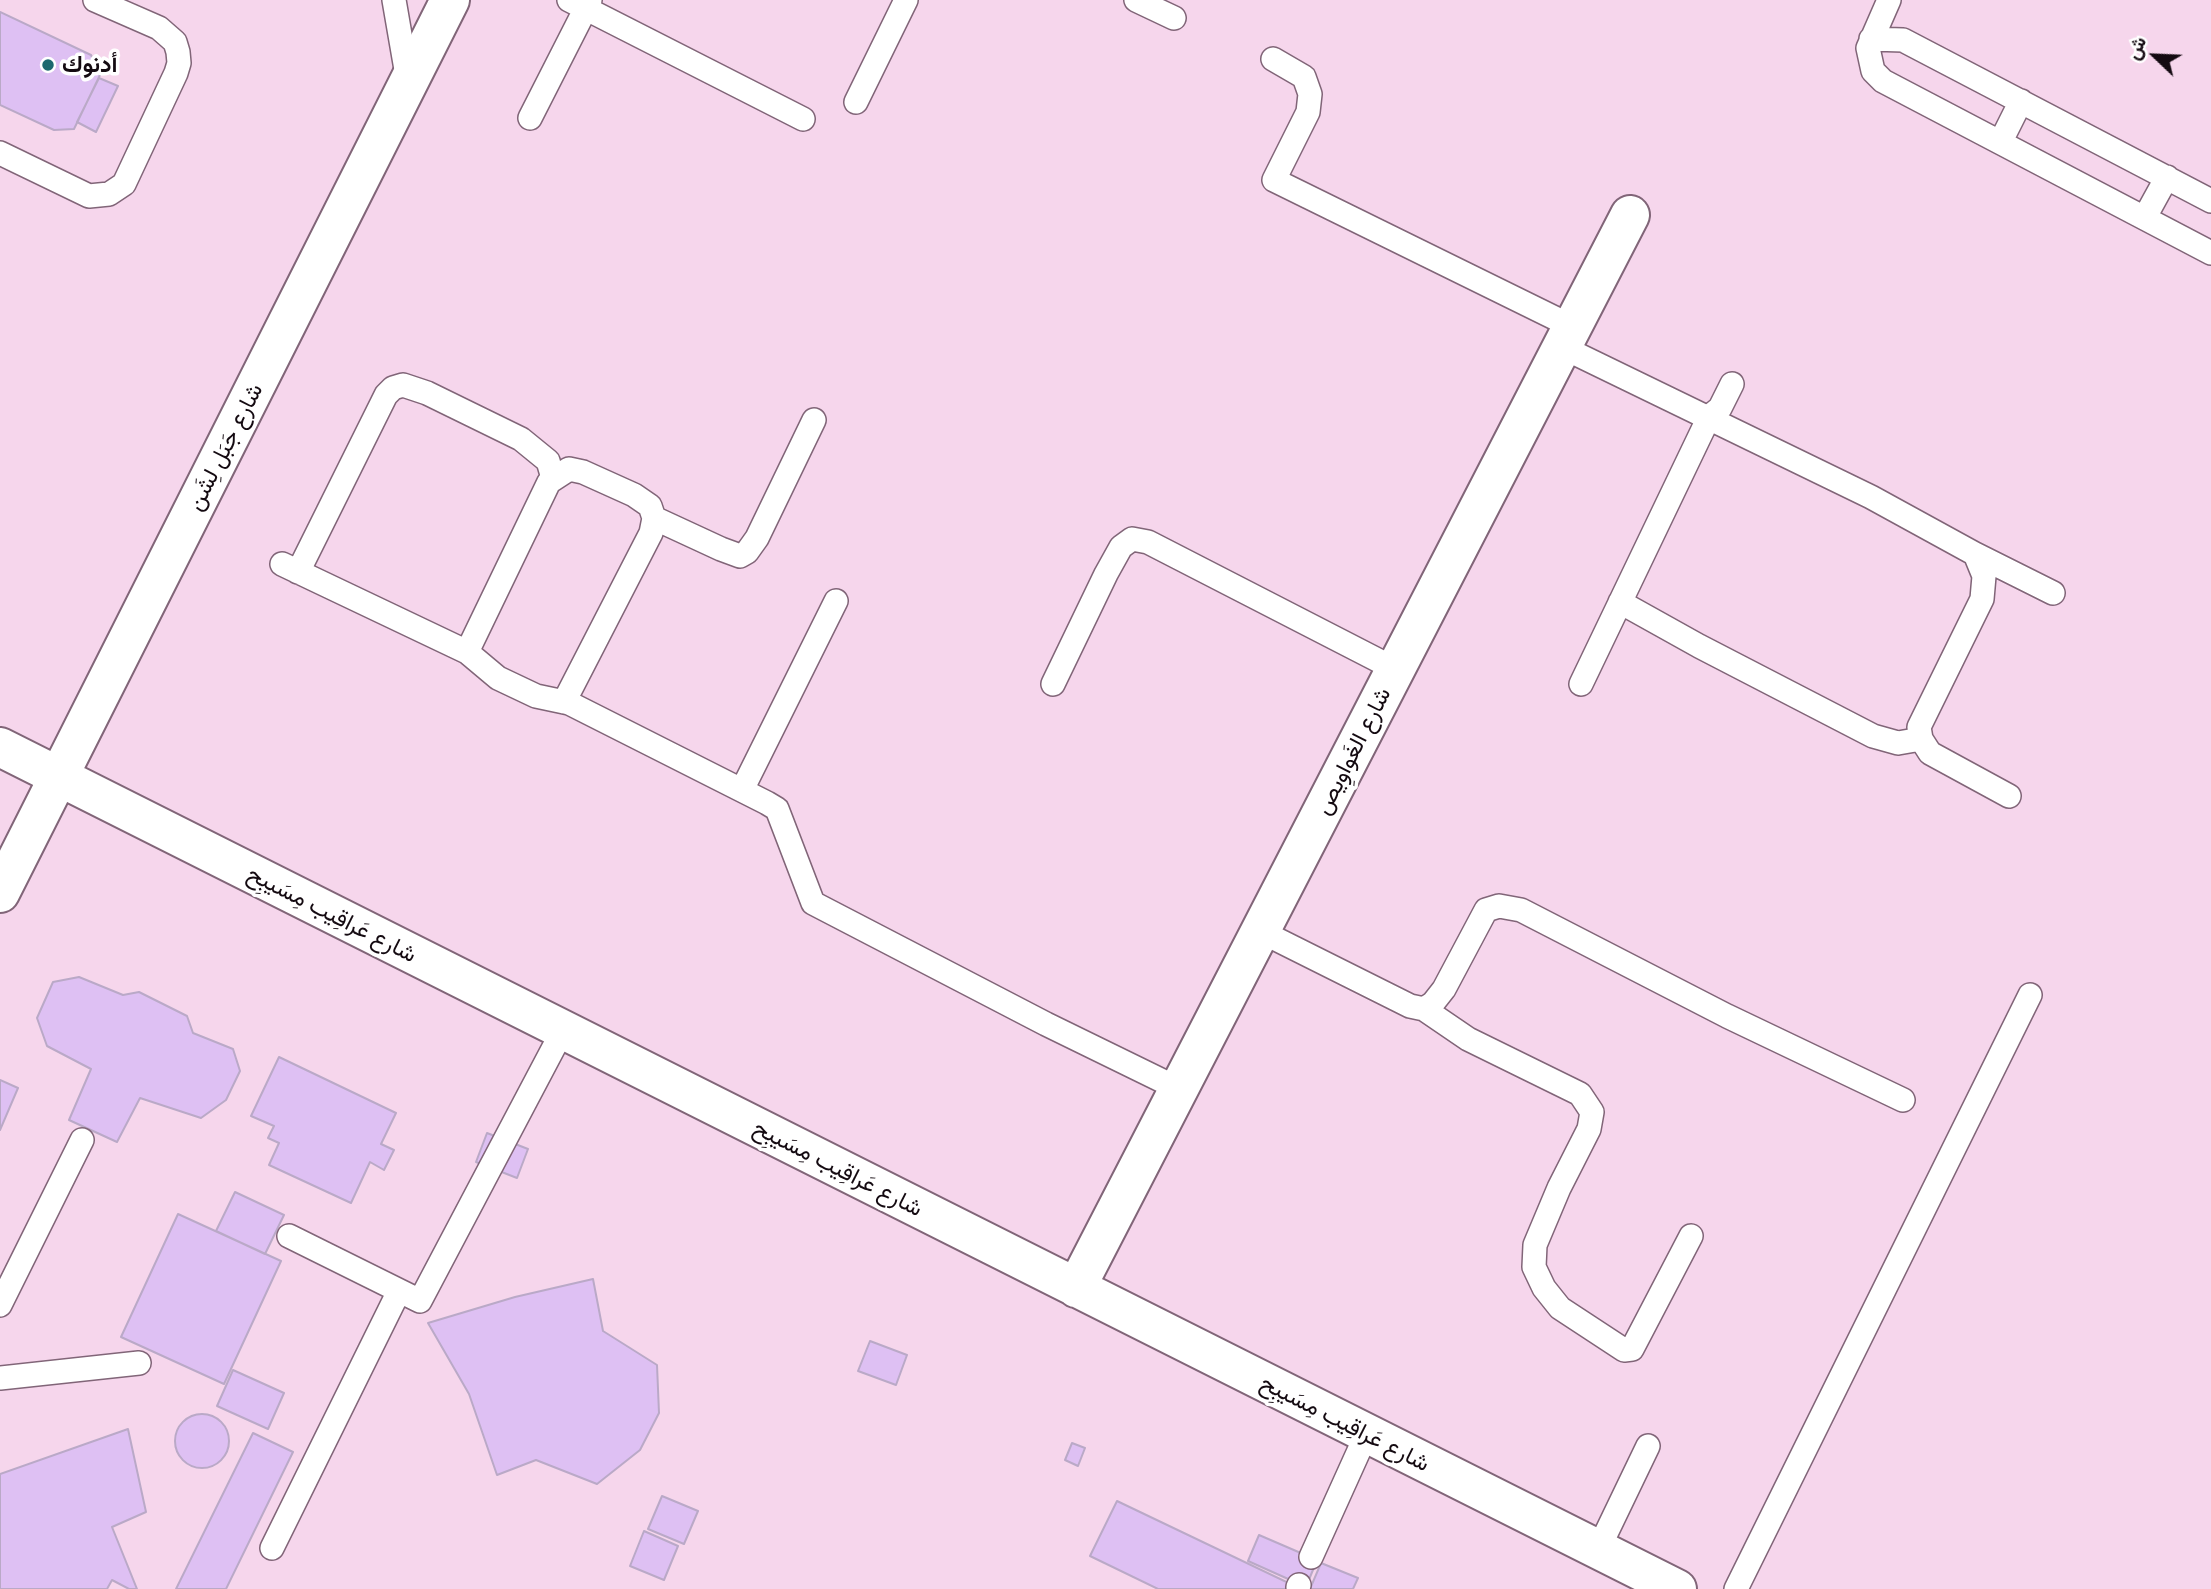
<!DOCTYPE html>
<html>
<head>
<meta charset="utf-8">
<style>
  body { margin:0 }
  #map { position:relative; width:2211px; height:1589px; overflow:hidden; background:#f6d6ec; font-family:"Golos Text",Vazirmatn,sans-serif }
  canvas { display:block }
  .north { position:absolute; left:2120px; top:21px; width:70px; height:70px; -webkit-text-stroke:5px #fff; paint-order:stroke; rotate:293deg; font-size:19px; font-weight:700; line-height:28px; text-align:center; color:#140a11 }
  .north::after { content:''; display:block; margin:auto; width:24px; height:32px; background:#140a11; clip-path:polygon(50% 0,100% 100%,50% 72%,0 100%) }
</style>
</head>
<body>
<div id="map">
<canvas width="2211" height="1589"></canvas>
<div class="north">ش</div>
</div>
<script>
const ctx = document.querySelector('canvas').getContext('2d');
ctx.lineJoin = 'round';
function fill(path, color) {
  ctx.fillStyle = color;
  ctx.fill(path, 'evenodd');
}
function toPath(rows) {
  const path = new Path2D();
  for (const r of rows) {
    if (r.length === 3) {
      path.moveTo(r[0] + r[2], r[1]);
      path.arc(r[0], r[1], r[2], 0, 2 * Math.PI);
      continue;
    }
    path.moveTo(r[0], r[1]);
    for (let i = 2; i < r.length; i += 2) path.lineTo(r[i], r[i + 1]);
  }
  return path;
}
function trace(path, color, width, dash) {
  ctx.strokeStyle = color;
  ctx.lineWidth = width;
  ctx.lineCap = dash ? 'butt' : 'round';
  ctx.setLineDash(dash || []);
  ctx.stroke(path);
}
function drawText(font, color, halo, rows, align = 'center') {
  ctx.font = font + ' "Golos Text",Vazirmatn,sans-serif';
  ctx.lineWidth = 7;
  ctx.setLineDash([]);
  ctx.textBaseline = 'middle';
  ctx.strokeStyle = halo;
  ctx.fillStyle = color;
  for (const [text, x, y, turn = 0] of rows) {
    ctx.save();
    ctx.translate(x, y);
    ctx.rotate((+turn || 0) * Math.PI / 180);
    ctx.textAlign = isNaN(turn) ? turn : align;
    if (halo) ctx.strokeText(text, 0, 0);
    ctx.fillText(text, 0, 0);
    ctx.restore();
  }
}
const building = toPath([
  [0,12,91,55,100,75,74,129,54,130,0,105,0,12],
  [99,78,118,86,96,132,77,122,99,78],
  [79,977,123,995,139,992,187,1016,193,1033,233,1049,240,1071,226,1100,201,1118,140,1098,117,1142,69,1120,91,1069,47,1046,37,1018,53,982,79,977],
  [279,1057,396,1113,381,1144,394,1150,384,1170,370,1162,351,1203,269,1165,279,1143,268,1138,274,1126,251,1116,279,1057],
  [0,1080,18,1088,0,1130,0,1080],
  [487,1133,528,1149,517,1178,476,1162,487,1133],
  [235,1192,284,1215,265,1254,216,1231,235,1192],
  [178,1214,281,1261,224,1384,121,1337,178,1214],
  [593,1279,603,1331,657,1365,659,1413,640,1450,597,1484,536,1460,497,1475,469,1394,428,1323,515,1297,593,1279],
  [870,1341,907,1355,896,1385,858,1371,870,1341],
  [233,1370,284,1393,268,1429,217,1406,233,1370],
  [202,1441,27],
  [128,1429,146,1512,112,1527,137,1589,129,1589,112,1580,107,1589,0,1589,0,1474,128,1429],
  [253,1433,293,1452,226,1589,176,1589,253,1433],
  [1072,1443,1085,1448,1078,1466,1065,1460,1072,1443],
  [662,1496,698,1511,684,1544,648,1529,662,1496],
  [1117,1501,1301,1589,1158,1589,1090,1556,1117,1501],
  [644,1531,678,1546,664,1580,630,1566,644,1531],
  [1259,1535,1317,1560,1306,1587,1248,1561,1259,1535],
  [1321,1563,1358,1578,1353,1589,1310,1589,1321,1563]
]);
const lane = toPath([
  [394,0,408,81],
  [569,0,803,119],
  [1136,0,1174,18],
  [1889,0,1868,48,1873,71,1883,81,2211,253],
  [1871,39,1903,40,2211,201],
  [1273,59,1304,77,1310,94,1308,112,1274,180,1573,327],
  [856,102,906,0],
  [530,118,590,0],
  [2001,141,2021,101],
  [0,153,89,196,109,194,124,184,176,73,179,63,178,52,175,42,159,28,95,0],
  [2145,217,2167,177],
  [1562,347,1871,497,1975,554,1984,576,1982,599,1919,727,1921,739,1930,753,2009,796],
  [654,518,721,549,740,556,747,552,757,538,814,420],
  [1975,554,2053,593],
  [282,564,467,652,498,678,536,696,569,703,767,803,777,809,813,903,1046,1024,1179,1089],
  [298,572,386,395,393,388,403,385,427,393,521,439,548,461,553,478],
  [1620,602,1699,646,1873,736,1898,743,1921,739],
  [467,652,549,482,569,469,583,472,634,495,650,506,654,518,651,533,564,702],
  [1053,684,1106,574,1121,547,1132,539,1148,542,1395,669],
  [1581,684,1709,417,1720,408,1732,384],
  [742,790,836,601],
  [1260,931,1410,1006,1424,1009,1433,1003,1444,989,1486,910,1499,906,1521,910,1727,1016,1903,1100],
  [1424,1009,1468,1039,1580,1094,1592,1112,1589,1129,1559,1188,1535,1245,1534,1267,1544,1288,1560,1308,1624,1350,1632,1349,1691,1236],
  [289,1236,420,1301,563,1030],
  [0,1305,82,1140],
  [0,1378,139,1363],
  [272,1548,399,1291],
  [1598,1550,1648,1446],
  [1311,1557,1367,1433],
  [1298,1587,1299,1585],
  [1736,1589,2030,995]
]);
const street = toPath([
  [0,747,1677,1589],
  [0,893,450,0],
  [1076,1288,1630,215]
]);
const markers = [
  [48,65,7,"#1c686f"]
];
const poiNames = [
  ["أدنوك",62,65]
];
const streetNames = [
  ["شارع جَبَل لِشَن",225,447,-63],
  ["شارع الغَواوِيص",1353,751,-63],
  ["شارع عَراقِيب مِسَيبِح",332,914,27],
  ["شارع عَراقِيب مِسَيبِح",838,1168,27],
  ["شارع عَراقِيب مِسَيبِح",1345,1423,27]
];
fill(building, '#dec0f3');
trace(building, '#baa9c7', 2);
trace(lane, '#816578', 26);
trace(street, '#816578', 42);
trace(lane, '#fff', 23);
trace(street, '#fff', 38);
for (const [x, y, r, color] of markers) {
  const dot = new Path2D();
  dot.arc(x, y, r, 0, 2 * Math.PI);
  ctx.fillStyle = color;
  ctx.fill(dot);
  trace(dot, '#fff', 2.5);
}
drawText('bold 23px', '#140a11', '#fff', poiNames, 'left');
drawText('23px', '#140a11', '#fff', streetNames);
</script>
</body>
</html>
